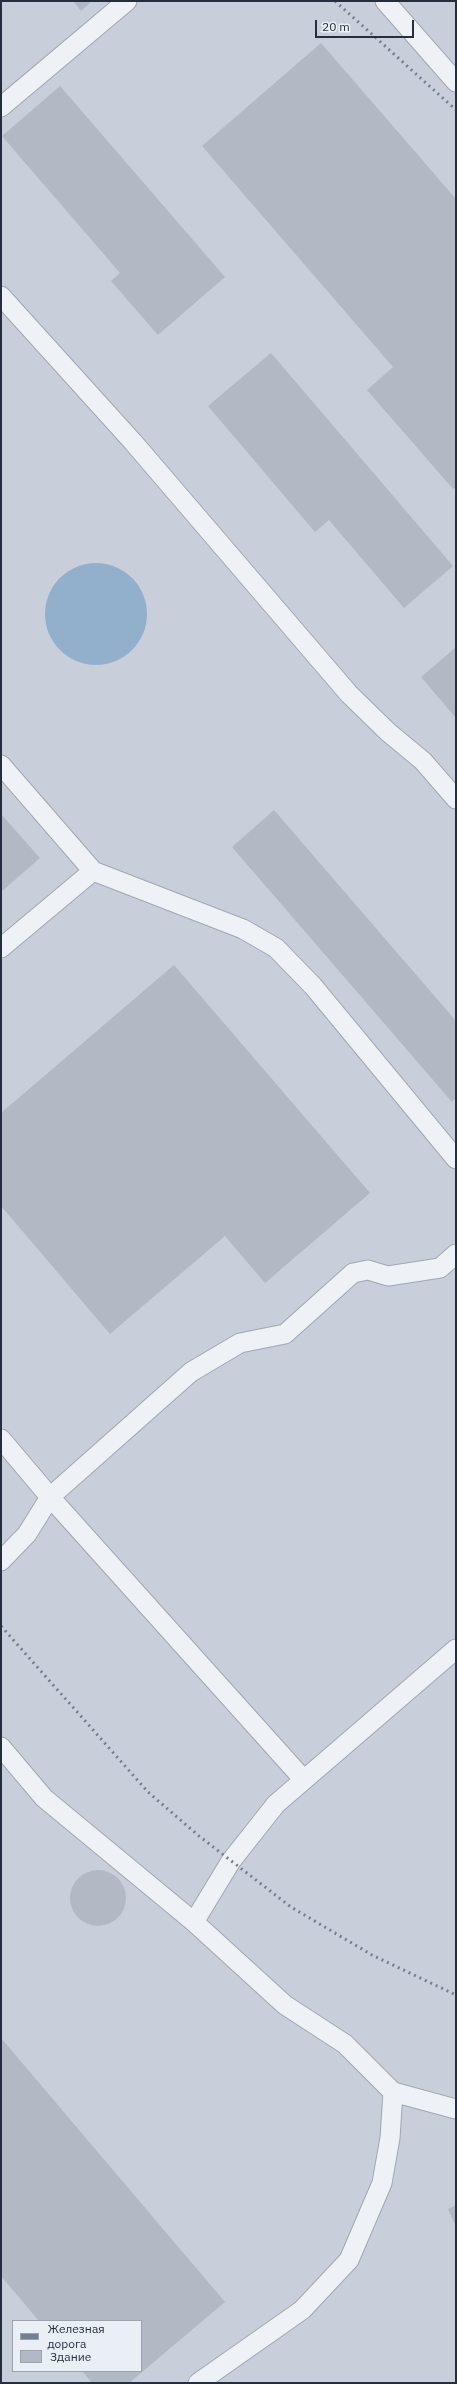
<!DOCTYPE html>
<html>
<head>
<meta charset="utf-8">
<style>
  body { margin:0 }
  #map { position:relative; width:457px; height:2384px; overflow:hidden; background:#dbe0e7; font-family:"IBM Plex Sans",sans-serif }
  canvas { display:block }
  .frame { position:absolute; inset:0; border:2px solid #242e3f; pointer-events:none }
  .legend { position:absolute; left:12px; top:2320px; width:130px; height:52px; box-sizing:border-box; background:#eaeff5; border:1px solid #9ba2ac; margin:0; padding:5px 7px; list-style:none; font-size:12px; color:#242e3f }
  .legend li { display:flex; align-items:center; gap:8px; height:20px }
  .legend b { width:20px; border:1px solid #9ba2ac }
  .scale { position:absolute; left:315px; top:20px; width:99px; height:18px; box-sizing:border-box; border:2px solid #242e3f; border-top:0; padding-left:5px; font-size:12px; line-height:14px; white-space:nowrap; color:#242e3f; -webkit-text-stroke:3px #eaeff5; paint-order:stroke }
</style>
</head>
<body>
<div id="map">
<canvas width="457" height="2384"></canvas>
<div class="frame"></div>
<ul class="legend">
<li><b style="height:5px;background:#738092"></b>Железная дорога</li>
<li><b style="height:11px;background:#b2b9c5"></b>Здание</li>
</ul>
<div class="scale">20 m</div>
</div>
<script>
const ctx = document.querySelector('canvas').getContext('2d');
ctx.lineJoin = 'round';
function fill(path, color) {
  ctx.fillStyle = color;
  ctx.fill(path, 'evenodd');
}
function toPath(rows) {
  const path = new Path2D();
  for (const r of rows) {
    if (r.length === 3) {
      path.moveTo(r[0] + r[2], r[1]);
      path.arc(r[0], r[1], r[2], 0, 2 * Math.PI);
      continue;
    }
    path.moveTo(r[0], r[1]);
    for (let i = 2; i < r.length; i += 2) path.lineTo(r[i], r[i + 1]);
  }
  return path;
}
function trace(path, color, width, dash) {
  ctx.strokeStyle = color;
  ctx.lineWidth = width;
  ctx.lineCap = dash ? 'butt' : 'round';
  ctx.setLineDash(dash || []);
  ctx.stroke(path);
}
const built = toPath([
  [1,1,456,1,456,2383,1,2383],
  [13,2321,141,2321,141,2371,13,2371]
]);
const water = toPath([
  [96,614,51]
]);
const building = toPath([
  [73,1,92,1,81,11],
  [321,43,456,199,456,487,453,489,367,390,393,367,202,146],
  [60,86,225,277,158,335,111,281,120,273,2,136],
  [271,353,453,566,404,608,329,520,315,532,208,406],
  [456,647,456,718,421,677],
  [274,810,456,1021,456,1098,452,1102,232,847],
  [1,814,40,858,1,892],
  [174,965,370,1193,265,1283,225,1236,110,1334,1,1206,1,1113],
  [98,1898,28],
  [1,2038,225,2302,129,2383,92,2383,82,2371,141,2371,141,2321,39,2321,1,2276],
  [456,2205,456,2227,448,2209]
]);
const service = toPath([
  [385,1,456,82],
  [1,107,127,1],
  [1,296,133,442,349,694,388,732,423,761,456,799],
  [1,765,93,871,1,948],
  [93,871,243,929,276,948,313,986,456,1159],
  [1,1439,50,1497,304,1780],
  [1,1561,27,1534,50,1497,191,1372,240,1343,285,1334,353,1273,368,1270,388,1276,440,1268,456,1254],
  [1,1747,44,1798,194,1922,285,2005,345,2044,393,2092,390,2138,382,2183,349,2260,302,2310,198,2383],
  [194,1922,231,1861,276,1804,456,1649],
  [393,2092,456,2109]
]);
const rail = toPath([
  [335,1,456,110],
  [1,1626,148,1792,199,1836,291,1907,372,1955,456,1995]
]);
fill(built, '#c9cfda');
fill(water, '#92b0cc');
fill(building, '#b2b9c5');
trace(service, '#a0a7b1', 21);
trace(service, '#eef1f5', 19);
trace(rail, '#738092', 3, [2, 4]);
</script>
</body>
</html>
